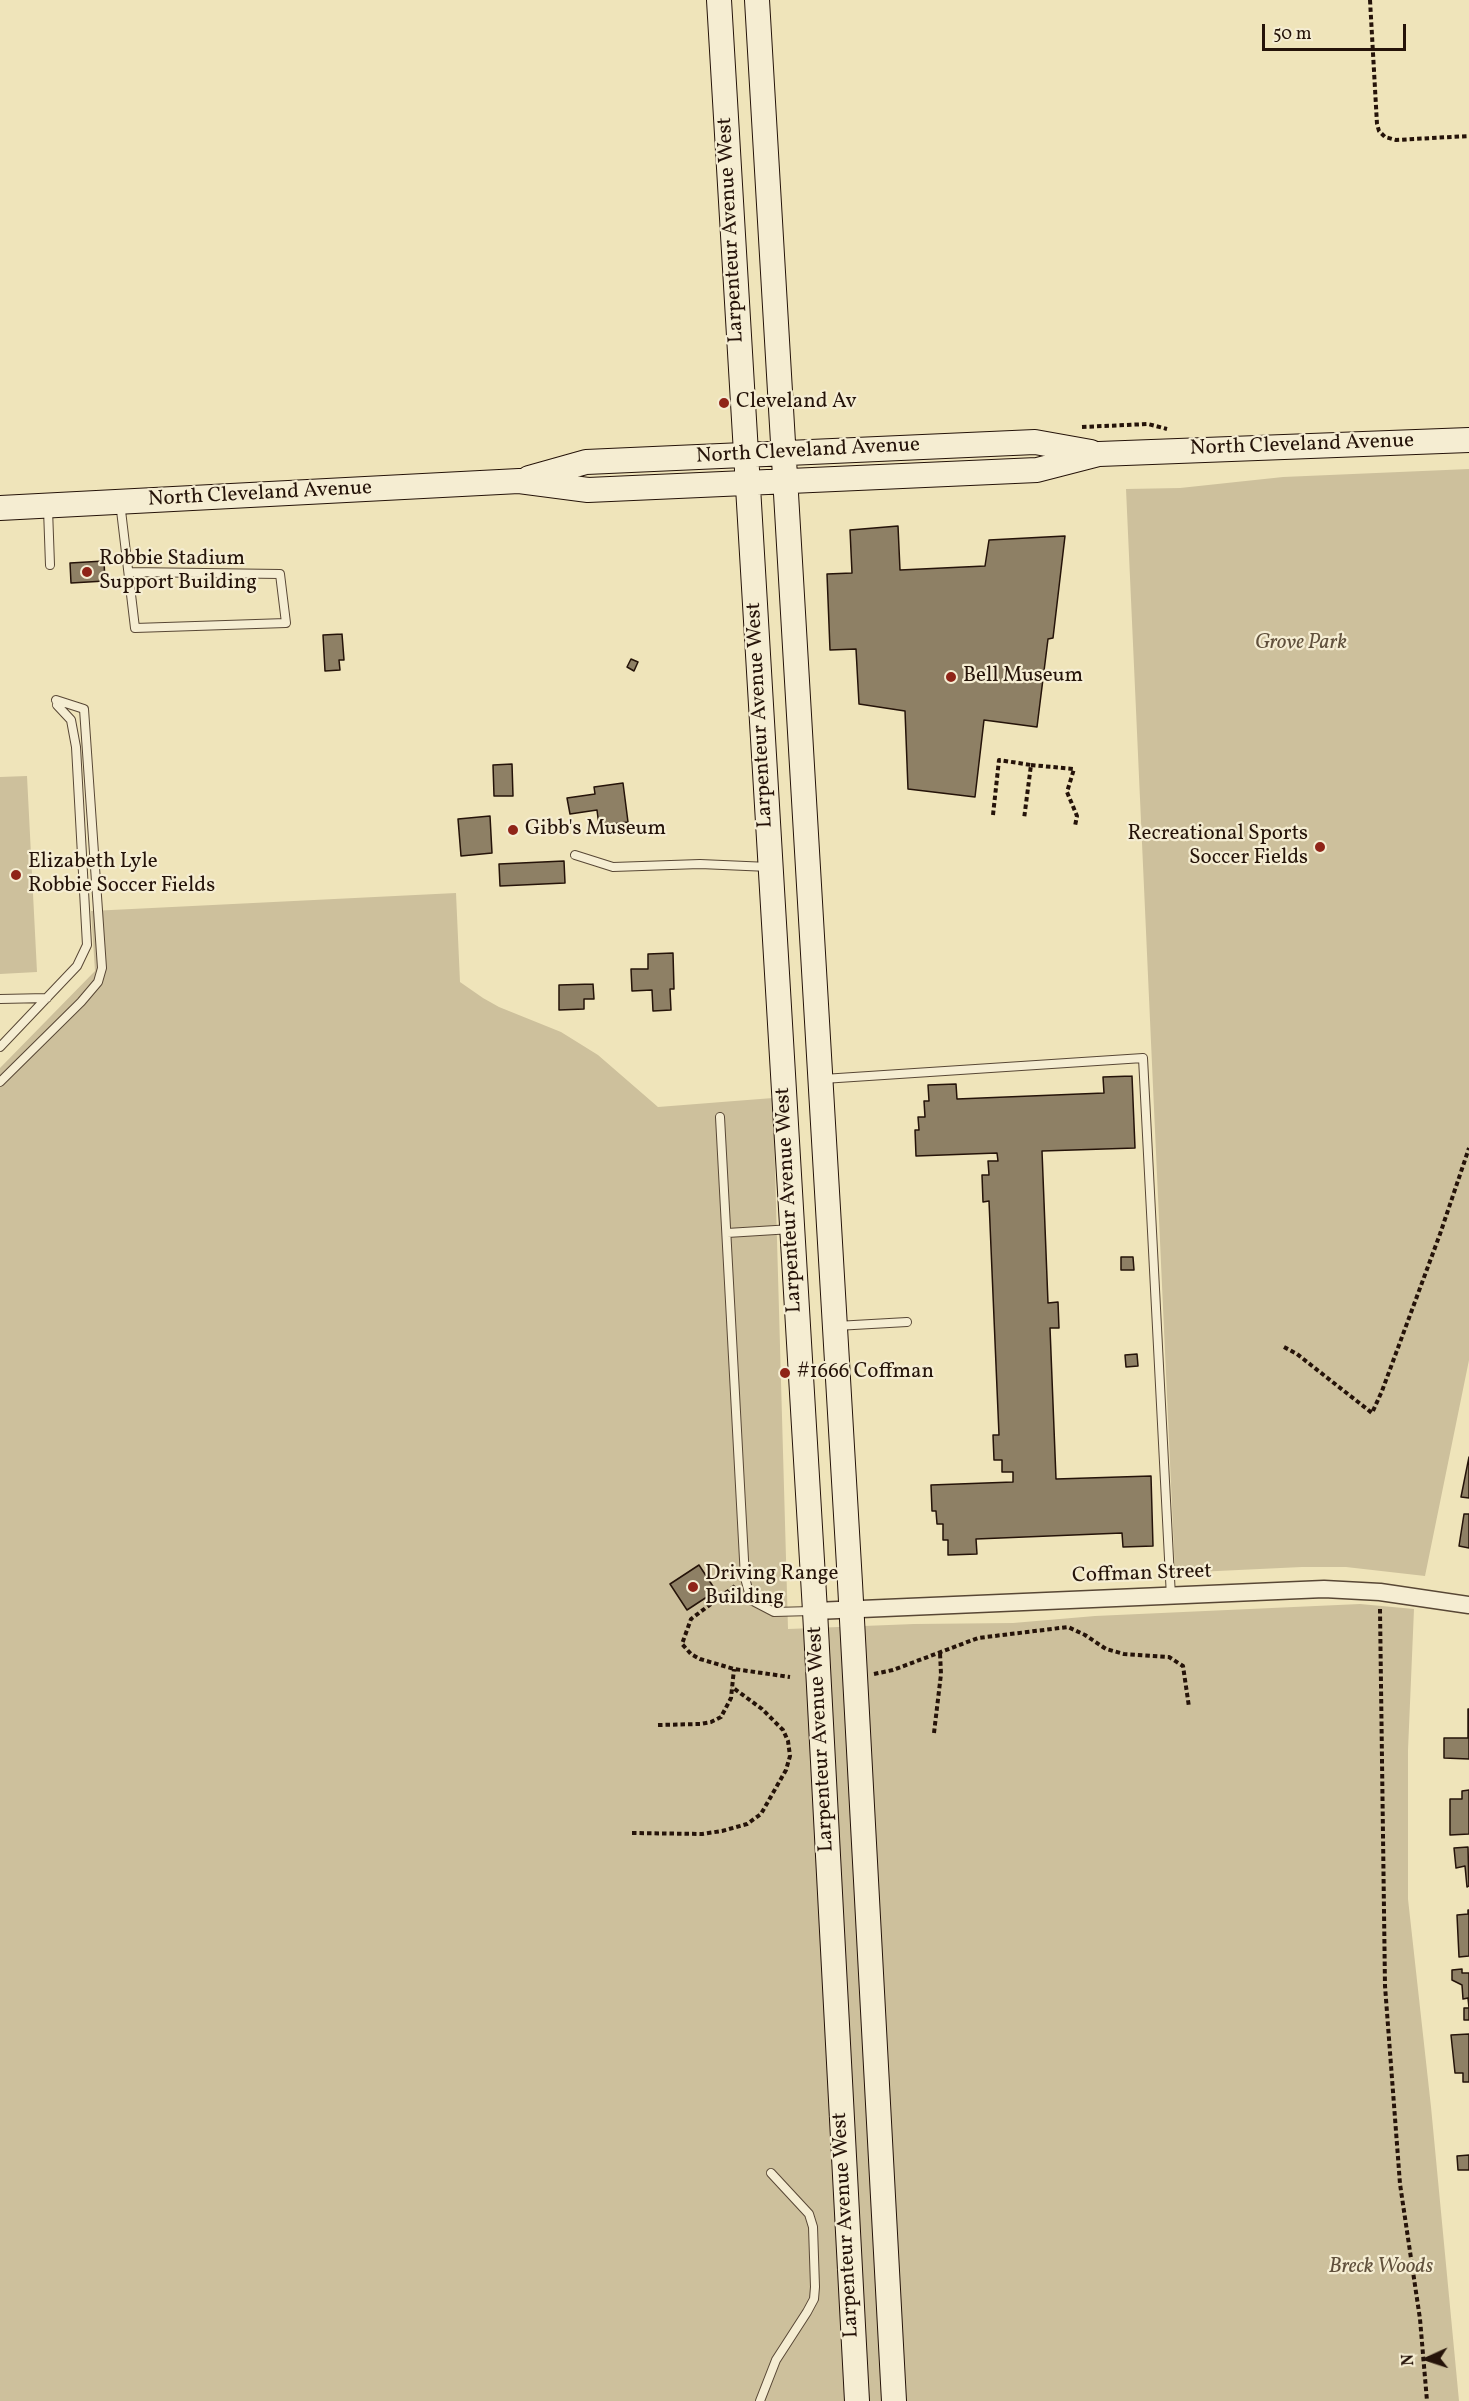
<!DOCTYPE html>
<html>
<head>
<meta charset="utf-8">
<style>
  body { margin:0 }
  #map { position:relative; width:1469px; height:2401px; overflow:hidden; background:#efe4ba; font-family:Vollkorn,serif }
  canvas { display:block }
  .north { position:absolute; left:1397px; top:2329px; width:60px; height:60px; -webkit-text-stroke:4px #f5edd2; paint-order:stroke; rotate:267deg; font-size:16px; font-weight:700; line-height:24px; text-align:center; color:#251309 }
  .north::after { content:''; display:block; margin:auto; width:21px; height:27px; background:#251309; clip-path:polygon(50% 0,100% 100%,50% 72%,0 100%) }
  .scale { position:absolute; left:1262px; top:24px; width:144px; height:27px; box-sizing:border-box; border:3px solid #251309; border-top:0; padding-left:8px; font-size:18px; line-height:21px; white-space:nowrap; color:#251309; -webkit-text-stroke:4px #f5edd2; paint-order:stroke }
</style>
</head>
<body>
<div id="map">
<canvas width="1469" height="2401"></canvas>
<div class="north">N</div>
<div class="scale">50 m</div>
</div>
<script>
const ctx = document.querySelector('canvas').getContext('2d');
ctx.lineJoin = 'round';
function fill(path, color) {
  ctx.fillStyle = color;
  ctx.fill(path, 'evenodd');
}
function toPath(rows) {
  const path = new Path2D();
  for (const r of rows) {
    path.moveTo(r[0], r[1]);
    for (let i = 2; i < r.length; i += 2) path.lineTo(r[i], r[i + 1]);
  }
  return path;
}
function trace(path, color, width, dash) {
  ctx.strokeStyle = color;
  ctx.lineWidth = width;
  ctx.lineCap = dash ? 'butt' : 'round';
  ctx.setLineDash(dash || []);
  ctx.stroke(path);
}
function drawText(font, color, halo, rows, align = 'center') {
  ctx.font = font + ' Vollkorn,serif';
  ctx.lineWidth = 4.5;
  ctx.setLineDash([]);
  ctx.textBaseline = 'middle';
  ctx.strokeStyle = halo;
  ctx.fillStyle = color;
  for (const [text, x, y, turn = 0] of rows) {
    ctx.save();
    ctx.translate(x, y);
    ctx.rotate((+turn || 0) * Math.PI / 180);
    ctx.textAlign = isNaN(turn) ? turn : align;
    if (halo) ctx.strokeText(text, 0, 0);
    ctx.fillText(text, 0, 0);
    ctx.restore();
  }
}
const green = toPath([
  [1469,469,1469,1360,1425,1576,1346,1567,1302,1567,1175,1573,1126,489,1180,488,1283,477],
  [27,776,37,972,0,974,0,777],
  [456,893,460,982,483,998,499,1007,561,1032,598,1055,658,1107,773,1098,788,1629,914,1624,1013,1623,1095,1616,1360,1604,1414,1609,1408,1750,1408,1899,1431,2107,1459,2401,0,2401,0,1068,95,971,91,911]
]);
const building = toPath([
  [898,526,900,570,985,566,989,540,1065,536,1053,638,1048,639,1037,727,984,720,975,797,908,789,905,711,859,704,856,649,830,650,827,574,852,573,850,530,898,526],
  [104,561,105,581,71,583,70,563,104,561],
  [342,634,344,660,339,660,340,670,325,671,323,635,342,634],
  [631,659,638,662,634,671,627,667,631,659],
  [512,764,513,796,494,796,493,765,512,764],
  [623,783,628,822,599,826,597,810,570,814,567,798,595,794,594,787,623,783],
  [490,816,492,853,461,856,458,819,490,816],
  [564,861,565,883,500,886,499,864,564,861],
  [673,953,674,989,670,989,671,1010,653,1011,652,990,632,991,631,969,648,969,648,954,673,953],
  [593,984,594,999,584,999,584,1009,559,1010,559,985,593,984],
  [1132,1076,1135,1148,1042,1151,1048,1303,1058,1302,1059,1328,1050,1328,1056,1479,1151,1476,1153,1546,1123,1547,1122,1533,976,1539,977,1554,948,1555,948,1540,943,1540,943,1524,937,1524,936,1511,932,1511,931,1485,1013,1482,1013,1472,1002,1472,1002,1460,994,1460,993,1435,999,1435,989,1201,983,1202,982,1175,989,1175,988,1161,998,1161,997,1153,916,1156,915,1130,919,1130,918,1117,925,1117,924,1101,929,1101,928,1085,956,1084,957,1099,1104,1093,1103,1077,1132,1076],
  [1121,1257,1133,1257,1134,1270,1121,1270,1121,1257],
  [1137,1354,1138,1366,1126,1367,1125,1355,1137,1354],
  [1469,1457,1469,1498,1461,1497,1469,1457],
  [1464,1514,1469,1514,1469,1548,1459,1546,1464,1514],
  [699,1565,716,1591,687,1610,670,1584,699,1565],
  [1468,1709,1469,1709,1469,1759,1444,1758,1444,1738,1468,1738,1468,1709],
  [1469,1790,1469,1834,1450,1835,1450,1799,1462,1799,1462,1791,1469,1790],
  [1468,1847,1469,1886,1467,1887,1465,1866,1456,1868,1454,1848,1468,1847],
  [1468,1910,1469,1910,1469,1956,1459,1957,1457,1915,1468,1914,1468,1910],
  [1462,1969,1462,1973,1469,1973,1469,2020,1464,2020,1464,2008,1469,2008,1468,1998,1463,1999,1462,1985,1452,1980,1452,1970,1462,1969],
  [1469,2034,1469,2082,1463,2082,1463,2073,1455,2073,1451,2035,1469,2034],
  [1469,2155,1469,2170,1458,2170,1457,2156,1469,2155]
]);
const path = toPath([
  [1370,0,1377,124,1379,131,1385,137,1396,140,1469,136],
  [1082,427,1148,424,1167,429],
  [1031,765,1074,769,1067,792,1077,816,1075,826],
  [993,815,999,760,1031,765,1024,819],
  [1284,1347,1297,1354,1372,1413,1382,1391,1440,1234,1469,1148],
  [735,1586,691,1619,682,1644,691,1654,700,1659,734,1669,790,1677],
  [1380,1609,1385,1986,1400,2184,1420,2319,1427,2401],
  [874,1674,893,1670,978,1638,1068,1627,1085,1635,1106,1649,1124,1654,1169,1657,1183,1666,1189,1707],
  [658,1725,700,1724,711,1722,721,1717,731,1698,734,1669],
  [934,1733,941,1674,940,1653],
  [632,1833,702,1834,722,1831,747,1824,761,1814,786,1770,790,1756,788,1741,783,1730,762,1709,732,1687]
]);
const lane = toPath([
  [120,502,135,628,286,623,280,574,129,572],
  [48,509,50,565],
  [575,855,613,867,700,864,769,867],
  [0,999,47,998],
  [0,1047,77,966,87,945,76,747,71,720,57,705],
  [823,1079,1143,1058,1171,1597],
  [0,1082,81,1002,98,982,102,968,84,709,56,700],
  [720,1117,745,1578,751,1600,774,1612,812,1611],
  [727,1233,792,1229],
  [836,1326,907,1322],
  [760,2401,776,2360,807,2312,814,2299,815,2287,813,2227,809,2214,771,2173]
]);
const street = toPath([
  [815,1611,1324,1589,1380,1592,1469,1605]
]);
const secondary = toPath([
  [719,0,815,1611,857,2401],
  [757,0,850,1583,894,2401],
  [529,478,586,462,1035,442,1091,452],
  [0,508,519,481,588,490,1037,470,1099,454,1469,440]
]);
const markers = [
  [724,403,6,"#8f2418"],
  [87,572,6,"#8f2418"],
  [951,677,6,"#8f2418"],
  [513,830,6,"#8f2418"],
  [1320,847,6,"#8f2418"],
  [16,875,6,"#8f2418"],
  [785,1373,6,"#8f2418"],
  [693,1587,6,"#8f2418"]
];
const streetNames = [
  ["Larpenteur Avenue West",732,230,-93],
  ["North Cleveland Avenue",1302,446,-2],
  ["North Cleveland Avenue",808,452,-3],
  ["North Cleveland Avenue",260,495,-3],
  ["Larpenteur Avenue West",761,715,-93],
  ["Larpenteur Avenue West",790,1200,-93],
  ["Coffman Street",1142,1575,-2],
  ["Larpenteur Avenue West",822,1739,-93],
  ["Larpenteur Avenue West",847,2225,-93]
];
const poiNames = [
  ["Cleveland Av",736,403],
  ["Robbie Stadium",99,560],
  ["Support Building",99,584],
  ["Bell Museum",963,677],
  ["Gibb's Museum",525,830],
  ["Recreational Sports",1308,835,"right"],
  ["Soccer Fields",1308,859,"right"],
  ["Elizabeth Lyle",28,863],
  ["Robbie Soccer Fields",28,887],
  ["#1666 Coffman",797,1373],
  ["Driving Range",705,1575],
  ["Building",705,1599]
];
const parkNames = [
  ["Grove Park",1301,644],
  ["Breck Woods",1381,2268]
];
fill(green, '#cdc09c');
fill(building, '#8e8065');
trace(building, '#251309', 1.5);
trace(lane, '#584735', 10);
trace(street, '#584735', 19);
trace(secondary, '#251309', 26);
trace(path, '#251309', 4, [4.5, 3]);
trace(lane, '#f5edd2', 8);
trace(street, '#f5edd2', 16);
trace(secondary, '#f5edd2', 24);
for (const [x, y, r, color] of markers) {
  const dot = new Path2D();
  dot.arc(x, y, r, 0, 2 * Math.PI);
  ctx.fillStyle = color;
  ctx.fill(dot);
  trace(dot, '#f5edd2', 2);
}
drawText('21px', '#251309', '#f5edd2', streetNames);
drawText('21px', '#251309', '#f5edd2', poiNames, 'left');
drawText('italic 21px', '#60503c', '#f5edd2', parkNames);
</script>
</body>
</html>
